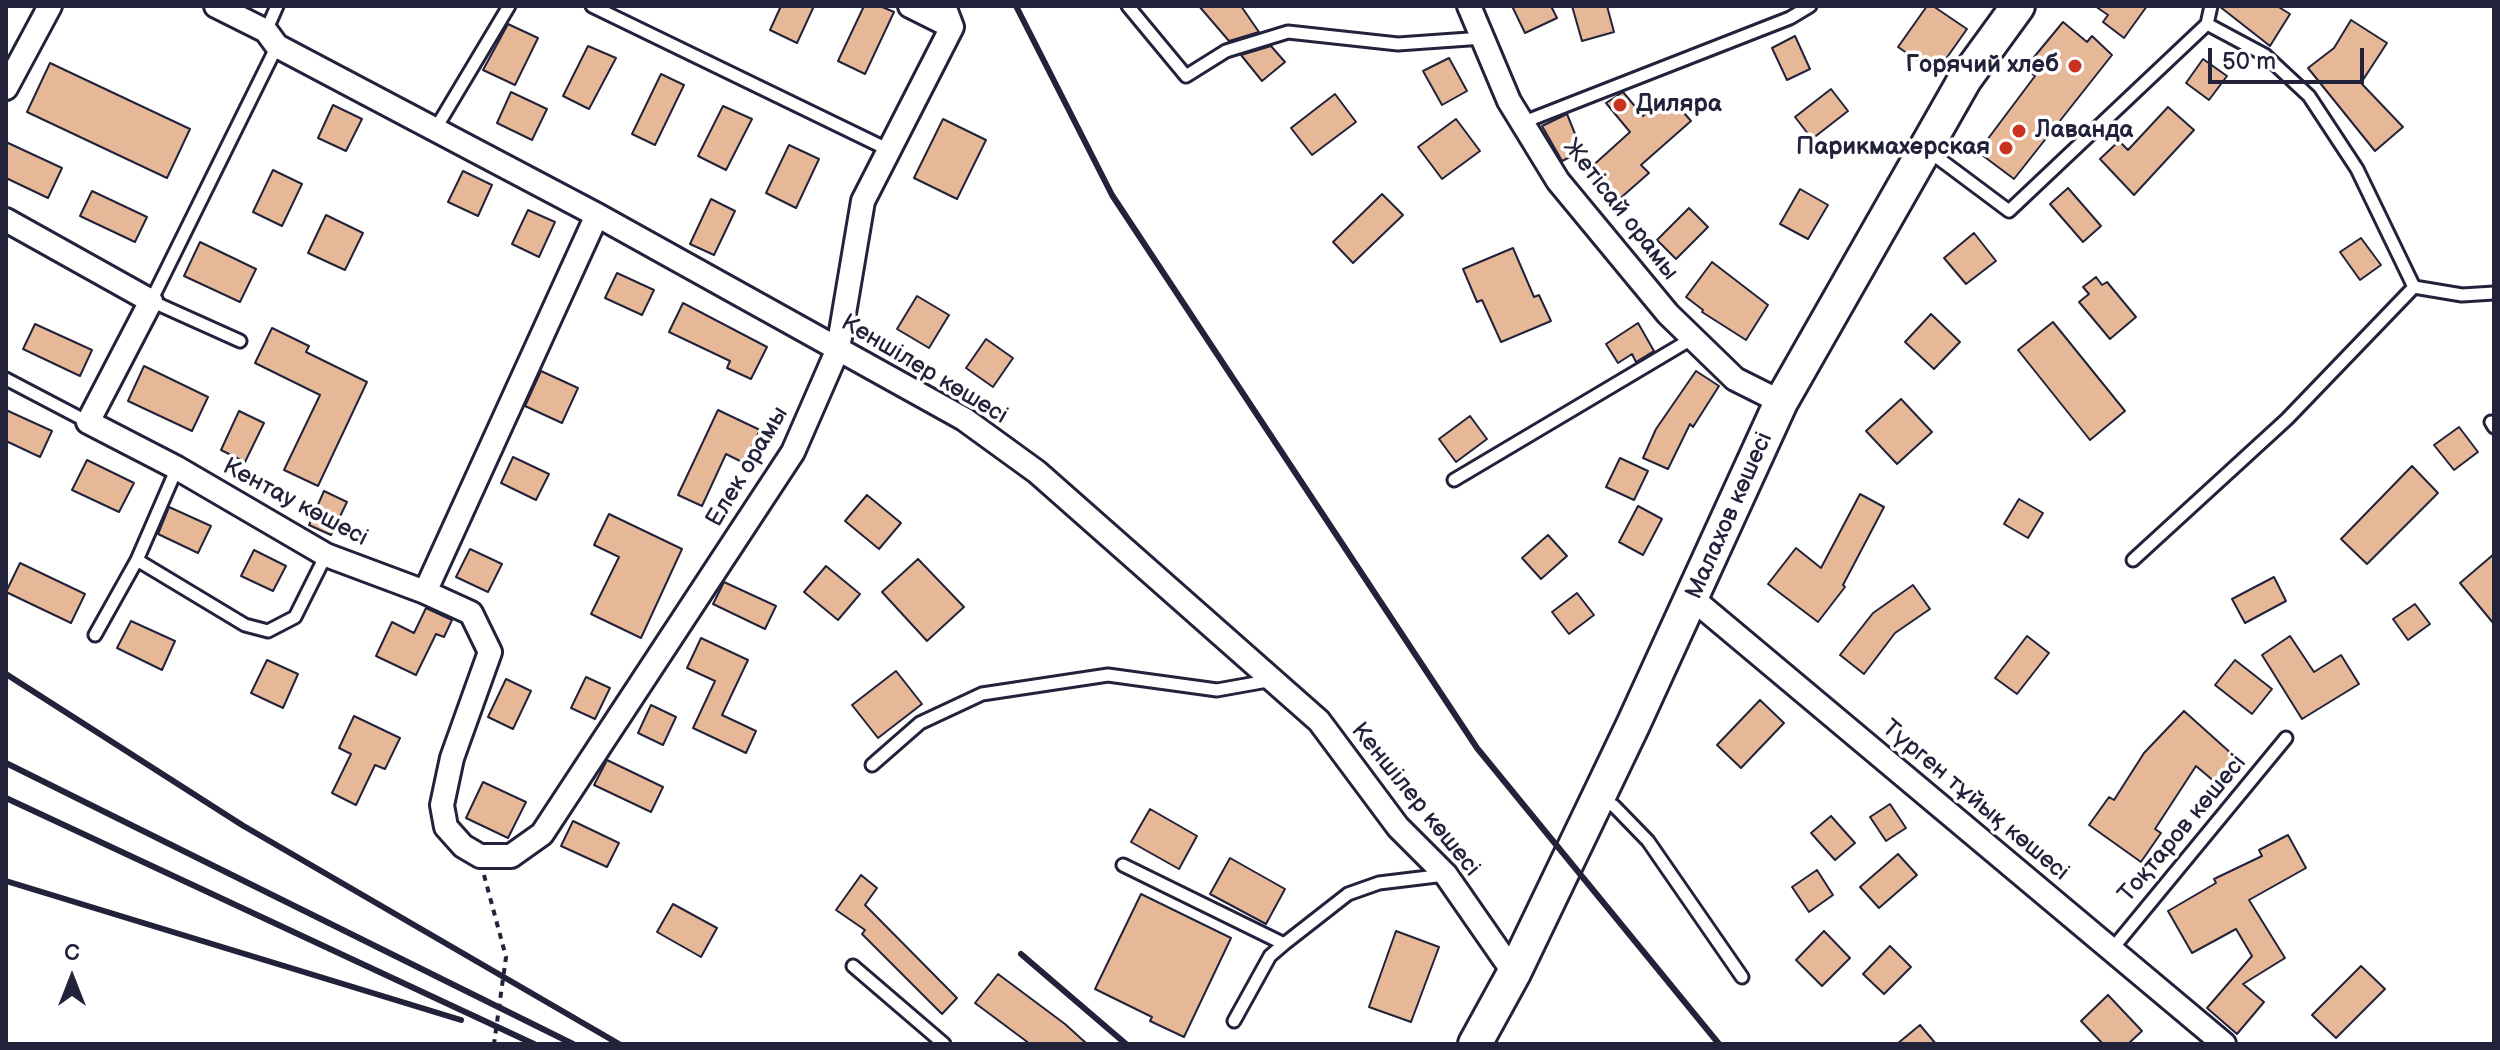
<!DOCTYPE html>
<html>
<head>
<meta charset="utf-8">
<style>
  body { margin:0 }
  #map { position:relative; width:2500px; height:1050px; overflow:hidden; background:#fff; font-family:"Balsamiq Sans",sans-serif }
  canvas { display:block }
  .frame { position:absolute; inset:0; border:8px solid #22223b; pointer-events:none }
  .north { position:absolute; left:32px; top:938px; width:80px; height:80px; -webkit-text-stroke:6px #fff; paint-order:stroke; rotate:0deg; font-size:22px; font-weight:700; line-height:32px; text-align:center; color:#22223b }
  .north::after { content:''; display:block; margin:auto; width:28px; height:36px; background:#22223b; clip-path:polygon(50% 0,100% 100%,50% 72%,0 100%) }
  .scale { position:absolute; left:2208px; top:48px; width:156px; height:36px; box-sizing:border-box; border:4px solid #22223b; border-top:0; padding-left:10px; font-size:24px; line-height:28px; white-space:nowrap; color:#22223b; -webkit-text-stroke:6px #fff; paint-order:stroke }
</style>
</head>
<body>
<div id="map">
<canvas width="2500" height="1050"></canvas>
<div class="frame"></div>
<div class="north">С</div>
<div class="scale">50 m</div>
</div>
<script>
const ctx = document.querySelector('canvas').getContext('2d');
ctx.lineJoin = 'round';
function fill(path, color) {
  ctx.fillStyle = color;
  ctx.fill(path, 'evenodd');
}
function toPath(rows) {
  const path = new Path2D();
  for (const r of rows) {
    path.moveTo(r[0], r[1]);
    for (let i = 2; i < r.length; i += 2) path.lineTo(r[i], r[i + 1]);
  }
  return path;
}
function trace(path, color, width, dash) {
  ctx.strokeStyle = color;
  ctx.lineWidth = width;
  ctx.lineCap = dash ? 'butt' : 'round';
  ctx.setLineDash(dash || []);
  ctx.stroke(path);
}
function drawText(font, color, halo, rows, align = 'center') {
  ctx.font = font + ' "Balsamiq Sans",sans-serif';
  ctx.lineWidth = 7;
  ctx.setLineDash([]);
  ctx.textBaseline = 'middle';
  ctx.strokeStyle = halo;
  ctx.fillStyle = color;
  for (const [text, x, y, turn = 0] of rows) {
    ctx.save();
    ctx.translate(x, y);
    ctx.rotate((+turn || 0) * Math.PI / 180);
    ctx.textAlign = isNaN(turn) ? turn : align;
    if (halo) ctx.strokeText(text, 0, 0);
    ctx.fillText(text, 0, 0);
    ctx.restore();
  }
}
const building = toPath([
  [781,6,814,6,797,43,770,30,781,6],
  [864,6,880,6,894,12,865,74,838,61,864,6],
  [1199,6,1241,6,1259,32,1229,41,1199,6],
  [1512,6,1551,6,1557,18,1525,33,1512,6],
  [1572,6,1607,6,1614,32,1582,41,1572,6],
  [1927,6,1933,6,1967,29,1936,73,1898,47,1927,6],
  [2095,6,2147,6,2124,38,2103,22,2108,15,2095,6],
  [2219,6,2277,6,2290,14,2270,46,2219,6],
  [2351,20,2387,43,2361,83,2403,127,2375,151,2308,68,2334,48,2351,20],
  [2063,22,2087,42,2092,36,2112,55,2014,179,1978,152,2035,76,2025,68,2063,22],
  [508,24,538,38,515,85,483,70,508,24],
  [1795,36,1810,69,1787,80,1772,48,1795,36],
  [588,46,616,58,589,109,563,96,588,46],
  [1271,46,1285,62,1262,81,1241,55,1271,46],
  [1449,58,1467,91,1442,105,1423,71,1449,58],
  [2203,59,2227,76,2209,100,2186,83,2203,59],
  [50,63,190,129,167,178,27,112,50,63],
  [661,74,684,85,655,145,632,134,661,74],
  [1831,89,1848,111,1812,139,1795,117,1831,89],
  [511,92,547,109,532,140,497,123,511,92],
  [1623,92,1643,116,1658,103,1664,106,1672,99,1691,121,1641,165,1649,173,1616,202,1588,170,1630,132,1606,103,1623,92],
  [1335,94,1356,122,1312,155,1291,128,1335,94],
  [333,105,362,119,346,151,318,138,333,105],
  [723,106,752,119,726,170,698,156,723,106],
  [2168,107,2194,130,2134,195,2100,159,2119,141,2128,150,2168,107],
  [1567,114,1582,151,1562,161,1542,126,1567,114],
  [943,119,986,140,957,199,914,178,943,119],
  [1456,119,1480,151,1442,179,1418,147,1456,119],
  [6,142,62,168,48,198,6,178,6,142],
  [789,145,819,159,796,208,766,193,789,145],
  [273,170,302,184,282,226,253,212,273,170],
  [463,171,492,185,478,216,448,202,463,171],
  [2068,188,2101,226,2083,242,2050,204,2068,188],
  [1800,189,1828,205,1808,239,1780,224,1800,189],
  [92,191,147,217,135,242,80,216,92,191],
  [1382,194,1403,215,1353,263,1333,242,1382,194],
  [711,199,735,211,714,255,690,244,711,199],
  [1689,208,1708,227,1676,259,1657,240,1689,208],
  [528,210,555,222,539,257,512,244,528,210],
  [326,215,363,233,345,270,308,253,326,215],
  [1974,233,1996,261,1966,284,1944,258,1974,233],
  [2361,238,2381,265,2360,280,2340,252,2361,238],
  [200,242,256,269,240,302,184,276,200,242],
  [1513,248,1534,297,1539,295,1551,321,1501,342,1482,300,1477,302,1463,269,1513,248],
  [1712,262,1768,305,1746,340,1702,312,1703,310,1686,297,1712,262],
  [617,273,654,290,642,315,605,298,617,273],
  [2096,277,2102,285,2107,282,2136,317,2110,339,2079,302,2089,294,2083,287,2096,277],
  [917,296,949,315,929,348,897,329,917,296],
  [683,303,767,347,751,379,727,368,730,361,669,332,683,303],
  [1931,314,1960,342,1934,369,1905,342,1931,314],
  [2053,322,2125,411,2090,440,2018,350,2053,322],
  [1638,323,1654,351,1636,362,1632,354,1618,363,1606,344,1638,323],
  [35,324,92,350,80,376,23,349,35,324],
  [272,328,309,346,306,352,367,382,318,486,284,470,320,395,255,363,272,328],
  [986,339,1013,358,993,387,966,368,986,339],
  [144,366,208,397,192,431,128,401,144,366],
  [541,371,578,388,562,423,525,406,541,371],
  [1696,371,1719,386,1693,427,1690,424,1668,469,1643,458,1656,429,1696,371],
  [1901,399,1932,432,1897,464,1866,431,1901,399],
  [6,410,52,431,40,457,6,441,6,410],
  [718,410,760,430,744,463,726,454,702,506,678,495,718,410],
  [239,411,264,423,245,462,221,450,239,411],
  [1470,416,1487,439,1456,462,1439,439,1470,416],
  [2459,427,2478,452,2454,470,2434,445,2459,427],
  [513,457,549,474,536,500,501,483,513,457],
  [1620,458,1648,471,1634,500,1606,487,1620,458],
  [87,460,134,483,119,512,72,490,87,460],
  [2412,466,2438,493,2367,564,2341,539,2412,466],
  [324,491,347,502,331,535,309,525,324,491],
  [1860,494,1884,507,1843,585,1845,587,1818,622,1768,584,1796,548,1821,568,1860,494],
  [867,495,901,523,879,549,845,521,867,495],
  [2019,499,2043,513,2028,538,2004,524,2019,499],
  [1638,506,1662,519,1643,555,1619,542,1638,506],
  [169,507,211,526,198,553,158,534,169,507],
  [609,514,682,549,641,638,591,614,619,557,594,545,609,514],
  [1548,535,1567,556,1541,579,1522,558,1548,535],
  [470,549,502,564,488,592,456,577,470,549],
  [254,550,286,566,273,591,241,576,254,550],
  [2494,554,2494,624,2460,583,2494,554],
  [918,559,964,607,927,641,882,592,918,559],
  [20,563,85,594,71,623,6,592,20,563],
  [826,566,860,594,838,620,804,592,826,566],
  [2274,577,2286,601,2245,623,2232,599,2274,577],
  [724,582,776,606,765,629,713,604,724,582],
  [1913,585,1930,609,1895,633,1864,674,1840,655,1873,613,1913,585],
  [1577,593,1594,615,1569,634,1552,612,1577,593],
  [2415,604,2430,624,2408,640,2393,619,2415,604],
  [426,608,452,620,444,637,436,634,416,675,376,656,392,622,414,633,426,608],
  [131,621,175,641,162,670,117,648,131,621],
  [2027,636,2049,653,2017,694,1995,678,2027,636],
  [2290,636,2314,672,2341,655,2359,684,2302,719,2262,655,2290,636],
  [701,638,748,660,722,715,756,731,746,753,693,728,715,681,687,668,701,638],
  [267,660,298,674,283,708,251,693,267,660],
  [2235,660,2272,689,2252,714,2215,685,2235,660],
  [896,671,922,704,878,738,852,705,896,671],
  [586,677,610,688,595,719,571,708,586,677],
  [506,679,531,691,513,729,488,717,506,679],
  [1760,700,1784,723,1741,768,1717,745,1760,700],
  [651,705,676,717,663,745,638,733,651,705],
  [2184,711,2243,764,2222,788,2196,766,2155,829,2161,833,2141,862,2089,825,2109,797,2114,800,2144,753,2184,711],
  [354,716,400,738,385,769,375,765,356,805,332,793,351,754,339,748,354,716],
  [607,760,663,787,651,812,594,785,607,760],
  [483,782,526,802,508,838,466,818,483,782],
  [1890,804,1906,828,1886,841,1870,817,1890,804],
  [1150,809,1197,836,1179,869,1131,842,1150,809],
  [1831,816,1855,843,1835,860,1811,833,1831,816],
  [573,821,619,843,607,867,561,846,573,821],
  [2288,835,2306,868,2249,900,2285,958,2243,984,2264,1002,2237,1034,2207,1008,2252,956,2236,929,2192,953,2168,911,2216,883,2214,879,2262,856,2259,850,2288,835],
  [1898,854,1917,875,1879,908,1860,887,1898,854],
  [1230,858,1285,889,1266,924,1210,894,1230,858],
  [1817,870,1833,895,1809,912,1792,887,1817,870],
  [861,875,877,888,865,905,957,998,942,1014,862,934,865,930,836,910,861,875],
  [1141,894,1231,938,1184,1037,1150,1021,1152,1017,1095,989,1141,894],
  [673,904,717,928,701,957,657,932,673,904],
  [1396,931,1439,947,1411,1022,1369,1007,1396,931],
  [1824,931,1850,958,1822,986,1796,960,1824,931],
  [1890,946,1911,967,1884,994,1863,974,1890,946],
  [2361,966,2385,989,2336,1038,2312,1015,2361,966],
  [998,974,1065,1024,1087,1044,1030,1044,975,1003,998,974],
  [2108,995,2142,1031,2128,1044,2103,1044,2081,1021,2108,995],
  [1920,1025,1936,1044,1897,1044,1920,1025]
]);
const path = toPath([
  [484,875,506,957,494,1044]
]);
const service = toPath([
  [592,6,889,150],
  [1128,6,1186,76,1226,51,1288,32,1398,44,1483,38],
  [2211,6,2207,24,2265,55,2309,96,2357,169,2414,287,2462,295,2494,293],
  [266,31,277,6],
  [1524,122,1790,18,1810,6],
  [436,128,509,6],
  [1926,149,2009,211,2207,24],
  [240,341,151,301,277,46],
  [6,379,88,422],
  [2491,422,2494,427],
  [1454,480,1693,338],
  [137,560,245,625,268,631,295,617,326,555],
  [2133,560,2287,419,2414,287],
  [95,635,137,560,177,468],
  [872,765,920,723,982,694,1108,675,1217,690,1273,680],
  [1600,799,1614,806,1648,841,1742,977],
  [1123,865,1284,944,1348,894,1379,883,1445,875],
  [2113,948,2286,738],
  [853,966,944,1044],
  [1234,1021,1270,956,1284,944]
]);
const minor = toPath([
  [216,6,266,31,277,46,597,215,964,419,1037,472,1319,721,1398,827,1446,875,1514,973],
  [910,6,952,27],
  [1469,6,1509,101,1558,181,1668,314,1735,379,1781,402],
  [6,88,50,6],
  [6,220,151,301,88,422,177,468,326,555,425,592,597,215],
  [425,592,471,613,490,652,452,758,442,805,446,827,463,846,480,856,511,856,542,834,793,452,838,349,863,201,952,27,944,6],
  [1693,599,2224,1044]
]);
const secondary = toPath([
  [1475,1044,1514,973,1633,725,1781,402,1965,79,2018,6]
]);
const rail = toPath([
  [1016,6,1112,195,1477,748,1719,1044],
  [6,674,242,825,619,1044],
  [6,763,573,1044],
  [6,798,534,1044],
  [6,881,461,1020],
  [1021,954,1126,1044]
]);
const markers = [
  [2075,66,8,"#c8321e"],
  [1620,105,8,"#c8321e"],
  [2019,131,8,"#c8321e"],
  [2006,148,8,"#c8321e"]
];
const poiNames = [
  ["Горячий хлеб",2059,66],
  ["Диляра",1636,105,"left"],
  ["Лаванда",2035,131,"left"],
  ["Парикмахерская",1990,148]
];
const streetNames = [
  ["Жетісай орамы",1620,210,52],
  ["Кеншілер көшесі",924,370,31],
  ["Елек орамы",748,467,-59],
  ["Кентау көшесі",295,503,28],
  ["Малахов көшесі",1730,516,-66],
  ["Кеншілер көшесі",1415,800,51],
  ["Түрген тұйық көшесі",1975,801,40],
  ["Тоқтаров көшесі",2183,829,-50]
];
fill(building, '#e6b897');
trace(building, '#22223b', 2);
trace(service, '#22223b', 17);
trace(minor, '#22223b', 28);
trace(secondary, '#22223b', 38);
trace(path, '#22223b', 4, [6, 6]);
trace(service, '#fff', 11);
trace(minor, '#fff', 22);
trace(secondary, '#fff', 32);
trace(rail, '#22223b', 6);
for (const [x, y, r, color] of markers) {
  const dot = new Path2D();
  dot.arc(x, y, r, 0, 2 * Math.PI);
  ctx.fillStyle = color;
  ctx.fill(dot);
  trace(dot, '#fff', 3);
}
drawText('bold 24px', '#22223b', '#fff', poiNames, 'right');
drawText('24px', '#22223b', '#fff', streetNames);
</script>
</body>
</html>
